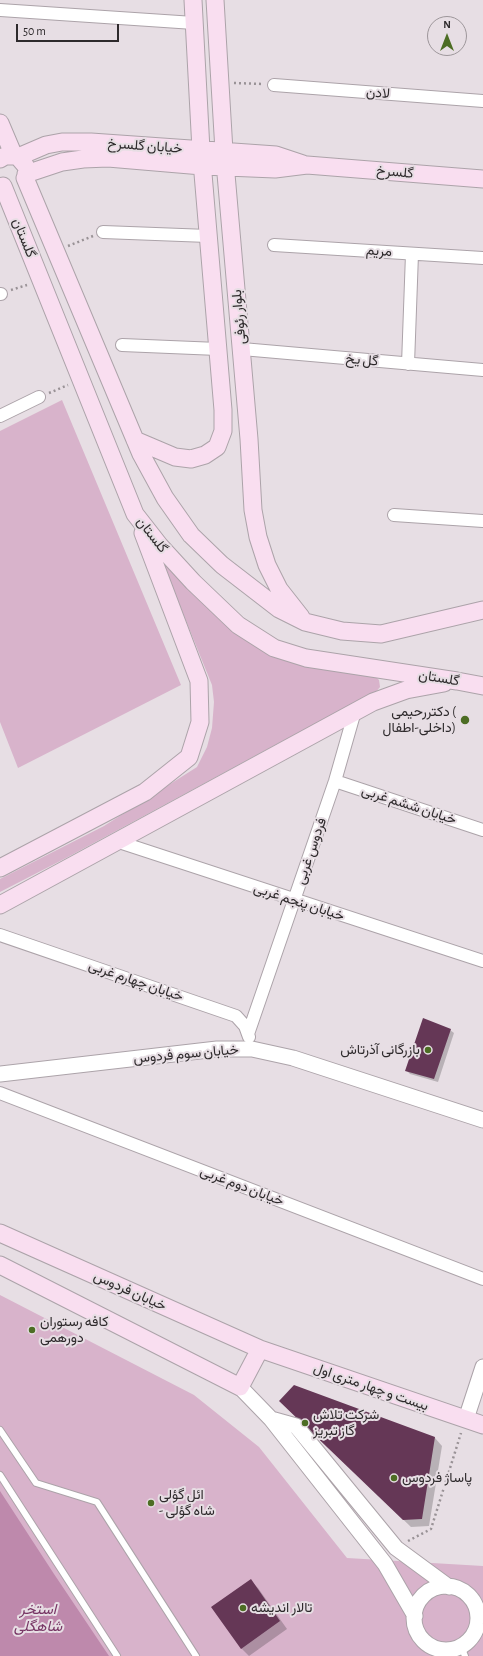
<!DOCTYPE html>
<html>
<head>
<meta charset="utf-8">
<style>
  body { margin:0 }
  #map { position:relative; width:483px; height:1656px; overflow:hidden; background:#e7dee4; font-family:"Alegreya Sans",sans-serif }
  canvas { display:block }
  .north { position:absolute; left:427px; top:16px; width:40px; height:40px; box-sizing:border-box; background:#e7dee4; border:1px solid #9d969a; border-radius:50%; rotate:0deg; font-size:11px; font-weight:700; line-height:16px; text-align:center; color:#2e2a2c }
  .north::after { content:''; display:block; margin:auto; width:14px; height:18px; background:#4d6d24; clip-path:polygon(50% 0,100% 100%,50% 72%,0 100%) }
  .scale { position:absolute; left:16px; top:24px; width:103px; height:18px; box-sizing:border-box; border:2px solid #2e2a2c; border-top:0; padding-left:5px; font-size:12px; line-height:14px; white-space:nowrap; color:#2e2a2c; -webkit-text-stroke:3px #e7dee4; paint-order:stroke }
</style>
</head>
<body>
<div id="map">
<canvas width="483" height="1656"></canvas>
<div class="north">N</div>
<div class="scale">50 m</div>
</div>
<script>
const ctx = document.querySelector('canvas').getContext('2d');
ctx.lineJoin = 'round';
function fill(path, color) {
  ctx.fillStyle = color;
  ctx.fill(path, 'evenodd');
}
function toPath(rows) {
  const path = new Path2D();
  for (const r of rows) {
    if (r.length === 3) {
      path.moveTo(r[0] + r[2], r[1]);
      path.arc(r[0], r[1], r[2], 0, 2 * Math.PI);
      continue;
    }
    path.moveTo(r[0], r[1]);
    for (let i = 2; i < r.length; i += 2) path.lineTo(r[i], r[i + 1]);
  }
  return path;
}
function trace(path, color, width, dash) {
  ctx.strokeStyle = color;
  ctx.lineWidth = width;
  ctx.lineCap = dash ? 'butt' : 'round';
  ctx.setLineDash(dash || []);
  ctx.stroke(path);
}
function drawText(font, color, halo, rows, align = 'center') {
  ctx.font = font + ' "Alegreya Sans",Vazirmatn,sans-serif';
  ctx.lineWidth = 4;
  ctx.setLineDash([]);
  ctx.textBaseline = 'middle';
  ctx.strokeStyle = halo;
  ctx.fillStyle = color;
  for (const [text, x, y, turn = 0] of rows) {
    ctx.save();
    ctx.translate(x, y);
    ctx.rotate((+turn || 0) * Math.PI / 180);
    ctx.textAlign = isNaN(turn) ? turn : align;
    if (halo) ctx.strokeText(text, 0, 0);
    ctx.fillText(text, 0, 0);
    ctx.restore();
  }
}
const green = toPath([
  [62,400,181,685,18,768,0,722,0,431],
  [159,554,283,659,316,668,374,675,379,680,380,687,375,693,277,744,66,858,0,892,0,879,104,826,197,767,207,747,212,728,214,702,212,685],
  [0,1295,194,1395,259,1447,347,1558,483,1566,483,1656,0,1656]
]);
const water = toPath([
  [0,1491,54,1574,109,1656,0,1656]
]);
const shadow = toPath([
  [450,1030,454,1033,438,1082,410,1074,406,1070],
  [295,1386,435,1438,442,1446,429,1526,411,1527,280,1401],
  [251,1581,258,1588,287,1629,249,1656,241,1648]
]);
const building = toPath([
  [423,1018,451,1029,434,1079,405,1071],
  [294,1385,435,1437,422,1519,403,1520,279,1401],
  [251,1579,280,1621,241,1649,211,1607]
]);
const path = toPath([
  [234,83,263,84],
  [68,246,93,236],
  [11,290,27,285],
  [49,393,68,385],
  [408,1541,431,1529,461,1433]
]);
const service = toPath([
  [0,1430,36,1483,97,1502,196,1656],
  [0,1475,117,1656],
  [461,1646,465,1656]
]);
const minor = toPath([
  [0,10,194,23],
  [274,85,483,101],
  [103,232,208,236],
  [274,245,483,258],
  [0,294,1,294],
  [122,345,218,349],
  [242,349,483,370],
  [408,364,412,254],
  [0,416,39,397],
  [394,515,483,521],
  [335,781,483,830],
  [116,841,483,961],
  [0,935,236,1016,245,1026,249,1037],
  [248,1034,335,781,355,711],
  [0,1093,483,1279]
]);
const tertiary = toPath([
  [0,1074,217,1049,252,1049,293,1058,483,1120],
  [240,1387,271,1419,385,1564,415,1616],
  [271,1419,296,1426,396,1548,449,1587],
  [466,1419,483,1367],
  [446,1618,32]
]);
const secondary = toPath([
  [215,0,224,151,249,439,253,510,258,537,267,565,279,589,301,617],
  [0,123,14,156],
  [18,157,46,145,62,142,91,142,276,155,303,164],
  [0,159,5,156,15,156,19,158,25,165],
  [26,174,62,162,83,159,108,158,202,166,275,169,307,165,483,179],
  [25,178,141,454,165,498,191,535,222,565,279,609,305,622,342,631,381,634,483,610],
  [3,186,135,514,160,546,193,582,238,625,274,648,306,658,457,681,483,686],
  [135,440,175,457,191,459,205,455,217,447,223,431,223,410,201,150,193,0],
  [0,868,145,792,189,757,200,722,199,681,143,533],
  [0,905,373,702,406,690,444,683],
  [0,1233,260,1349,483,1425],
  [0,1265,240,1387,260,1349]
]);
const markers = [
  [465,720,5,"#4d6d24"],
  [428,1050,4,"#4d6d24"],
  [32,1330,4,"#4d6d24"],
  [305,1423,4,"#4d6d24"],
  [394,1478,4,"#4d6d24"],
  [151,1503,4,"#4d6d24"],
  [243,1608,4,"#4d6d24"]
];
const streetNames = [
  ["لادن",378,93,4],
  ["خیابان گلسرخ",145,146,4],
  ["گلسرخ",395,172,5],
  ["گلستان",24,238,68],
  ["مریم",379,251,4],
  ["بلوار رئوفی",239,317,-95],
  ["گل یخ",362,360,5],
  ["گلستان",152,535,52],
  ["گلستان",439,678,9],
  ["خیابان ششم غربی",409,805,18],
  ["فردوس غربی",311,851,-71],
  ["خیابان پنجم غربی",299,902,18],
  ["خیابان چهارم غربی",136,981,19],
  ["خیابان سوم فردوس",186,1054,-5],
  ["خیابان دوم غربی",242,1186,21],
  ["خیابان فردوس",130,1291,24],
  ["بیست و چهار متری اول",371,1387,19]
];
const poiNames = [
  ["دکتررحیمی (",456,712,"right"],
  ["داخلی-اطفال)",456,728,"right"],
  ["بازرگانی آذرتاش",420,1050,"right"],
  ["کافه رستوران",40,1322],
  ["دورهمی",40,1338],
  ["شرکت تلاش",313,1415],
  ["گاز تبریز",313,1431],
  ["پاساژ فردوس",402,1478],
  ["ائل گؤلی",159,1495],
  ["- شاه گؤلی",159,1511],
  ["تالار اندیشه",251,1608]
];
const waterNames = [
  ["استخر",38,1609],
  ["شاهگلی",38,1626]
];
fill(green, '#d8b3cb');
fill(water, '#be89ac');
fill(shadow, '#0003');
fill(building, '#653756');
trace(service, '#aca3a9', 8);
trace(minor, '#aca3a9', 14);
trace(tertiary, '#aca3a9', 17);
trace(secondary, '#aca3a9', 19);
trace(path, '#999296', 2.5, [2, 3]);
trace(service, '#fff', 6);
trace(minor, '#fff', 12);
trace(tertiary, '#fff', 15);
trace(secondary, '#f9def0', 17);
for (const [x, y, r, color] of markers) {
  const dot = new Path2D();
  dot.arc(x, y, r, 0, 2 * Math.PI);
  ctx.fillStyle = color;
  ctx.fill(dot);
  trace(dot, '#e7dee4', 1.5);
}
drawText('14px', '#2e2a2c', '#e7dee4', streetNames);
drawText('14px', '#2e2a2c', '#e7dee4', poiNames, 'left');
drawText('italic 15px', '#773564', '#e7dee4', waterNames);
</script>
</body>
</html>
